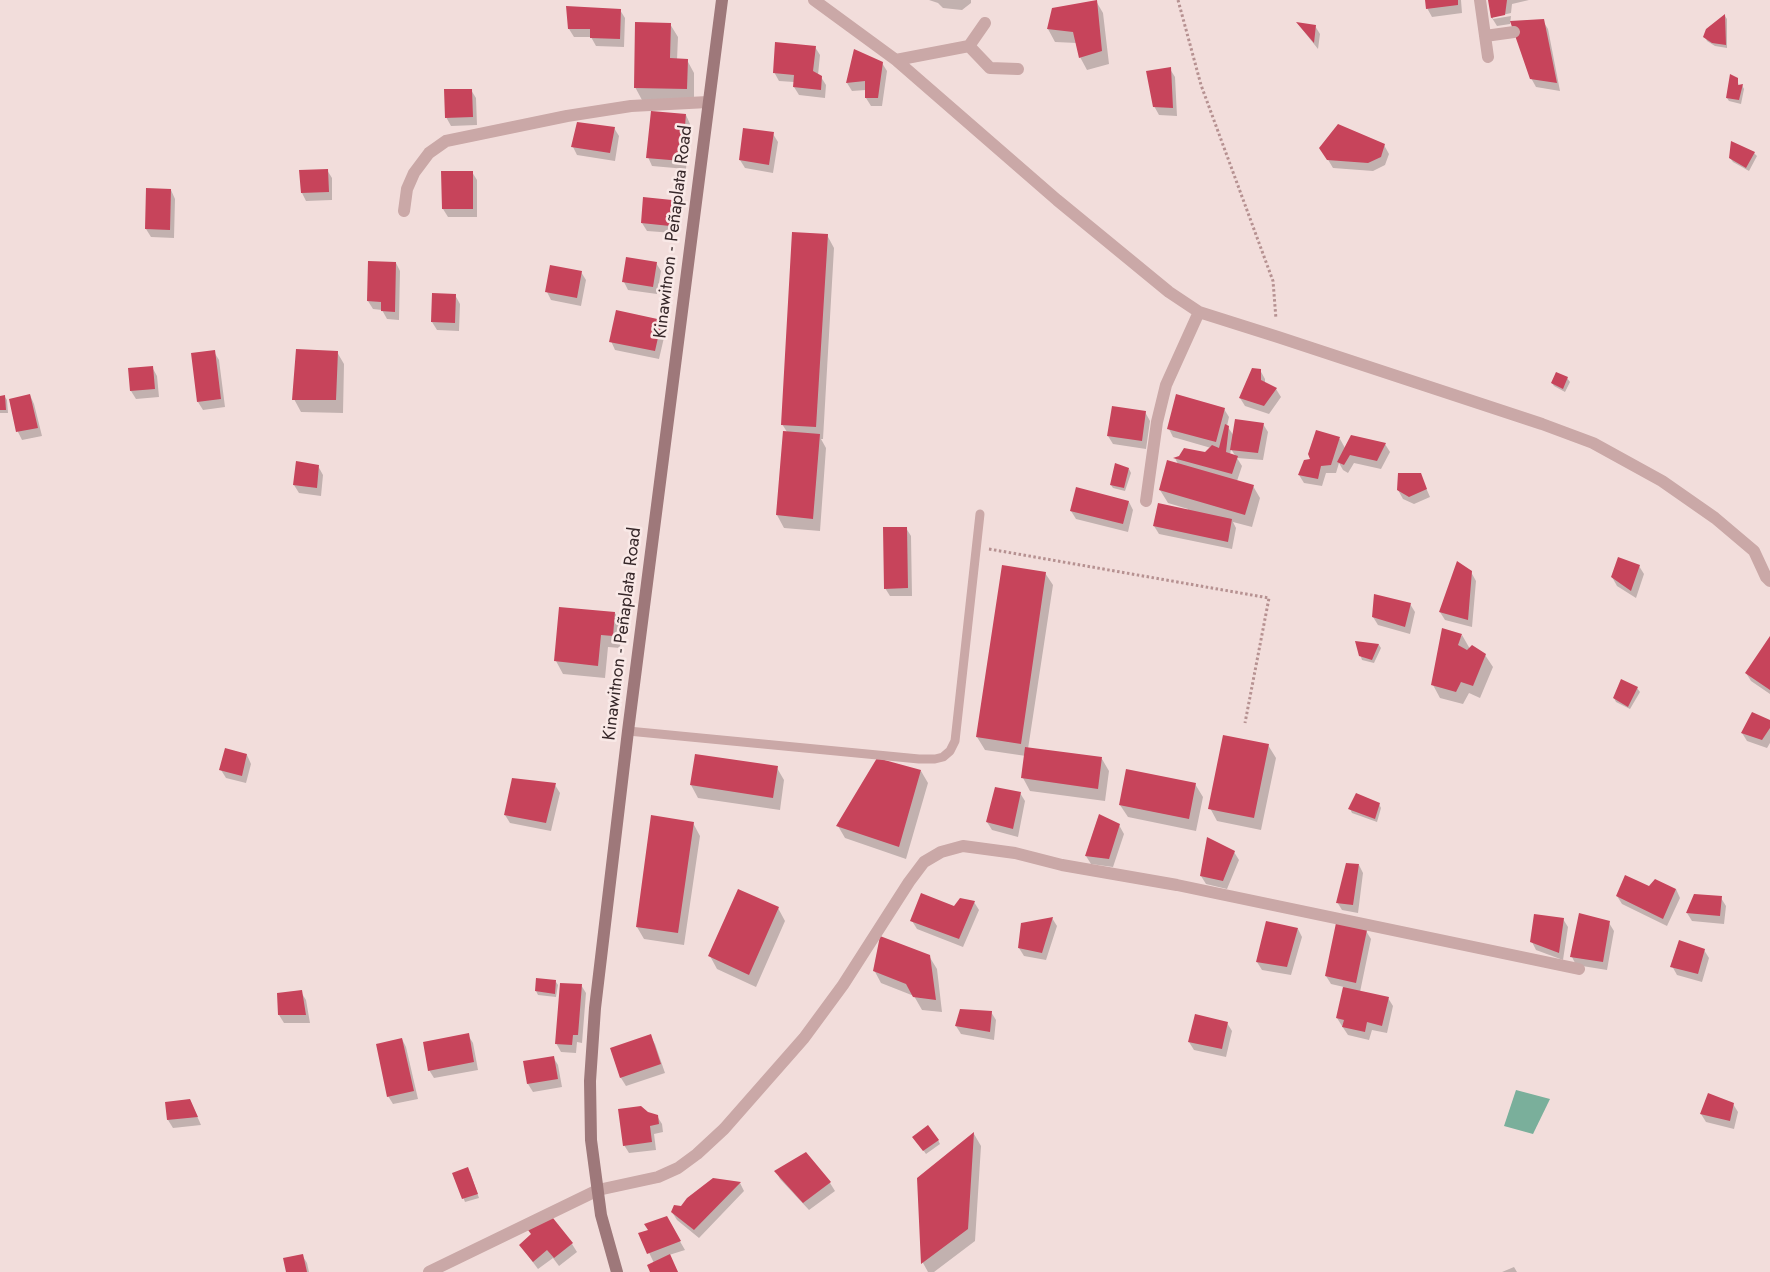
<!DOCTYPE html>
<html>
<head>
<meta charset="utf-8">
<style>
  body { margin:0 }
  canvas { display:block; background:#f2dddb }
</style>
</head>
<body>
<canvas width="1770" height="1272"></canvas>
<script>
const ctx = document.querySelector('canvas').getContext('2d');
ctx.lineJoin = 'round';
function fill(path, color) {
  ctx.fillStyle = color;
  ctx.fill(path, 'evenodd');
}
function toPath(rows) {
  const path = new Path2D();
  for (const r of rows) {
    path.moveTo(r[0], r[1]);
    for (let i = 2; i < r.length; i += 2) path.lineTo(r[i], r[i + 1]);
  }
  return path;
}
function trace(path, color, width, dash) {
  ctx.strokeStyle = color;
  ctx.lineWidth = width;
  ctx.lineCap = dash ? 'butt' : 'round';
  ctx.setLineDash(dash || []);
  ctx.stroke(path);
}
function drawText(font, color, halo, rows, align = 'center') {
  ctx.font = font + ' Jost,sans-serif';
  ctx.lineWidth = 5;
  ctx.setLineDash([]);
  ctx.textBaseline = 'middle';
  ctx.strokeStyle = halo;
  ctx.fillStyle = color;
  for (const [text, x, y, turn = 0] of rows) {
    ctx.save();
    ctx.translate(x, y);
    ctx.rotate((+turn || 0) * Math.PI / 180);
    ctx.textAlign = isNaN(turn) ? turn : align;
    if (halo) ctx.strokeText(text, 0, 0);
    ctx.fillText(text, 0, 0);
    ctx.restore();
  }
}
const water = toPath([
  [1516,1090,1550,1099,1533,1134,1504,1126]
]);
const shadow = toPath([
  [929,0,971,0,971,3,962,10,943,8,938,3],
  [1426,0,1461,0,1462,13,1432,17,1427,8],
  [1489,0,1529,0,1512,4,1511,13,1493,17,1493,19,1511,16,1510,24,1497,26,1492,18],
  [1096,1,1103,13,1109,64,1087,70,1080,57,1077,43,1055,42,1048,29,1053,9],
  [620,10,625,18,624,47,596,46,591,37,574,37,569,29],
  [1725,16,1727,19,1727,48,1715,46,1707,41,1705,37],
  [1543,21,1548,29,1560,91,1536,87,1531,78],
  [670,24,678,37,677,60,687,60,694,73,694,101,642,100,635,87],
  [1298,24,1315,26,1320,34,1318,49],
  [815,47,820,55,818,75,821,77,826,85,825,98,799,95,794,87,794,82,779,81,774,72],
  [854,51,882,63,887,71,882,106,871,106,866,98,866,90,852,91,847,83],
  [1170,69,1175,77,1177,116,1159,115,1154,106],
  [1737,79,1739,86,1742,85,1744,89,1741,104,1729,101,1727,98],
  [471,90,476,98,477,125,451,126,446,117],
  [686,115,690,124,686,169,652,166,648,157],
  [614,128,619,136,615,161,577,155,573,147],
  [773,134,778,142,773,173,745,168,740,160],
  [1384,145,1389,154,1385,165,1373,171,1333,168,1321,148],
  [1754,153,1757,156,1749,171,1733,162,1730,158],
  [327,170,332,178,332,200,306,201,302,193,301,171],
  [472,172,477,180,477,217,448,217,443,209],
  [148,189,171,190,175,199,174,238,151,237,146,229],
  [672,201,676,209,674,233,647,231,642,223],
  [827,235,834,248,823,439,821,439,826,448,820,531,784,528,777,515,784,432,787,432,782,424],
  [396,263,400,271,399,320,387,319,382,310,373,309,368,301],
  [656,263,661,271,657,294,628,290,624,282],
  [581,272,586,280,581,306,551,300,547,292],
  [455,295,460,304,459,331,437,330,432,322],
  [661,321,666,329,659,359,615,350,611,341],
  [214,352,219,360,225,407,203,410,198,402],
  [337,352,344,364,343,413,301,412,294,399],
  [152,367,157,376,159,397,136,399,131,391,129,370],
  [1260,370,1265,379,1265,383,1276,389,1281,397,1269,414,1245,406,1240,398],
  [1556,373,1567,378,1570,382,1565,392,1554,386,1552,383],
  [30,395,34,404,42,436,22,440,18,432,10,400],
  [0,397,5,397,7,400,8,413,0,413],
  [1224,409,1229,417,1227,426,1234,436,1263,424,1268,432,1263,460,1237,458,1242,466,1237,481,1253,486,1260,498,1252,527,1233,522,1236,528,1232,549,1159,534,1154,526,1187,511,1188,509,1168,503,1160,490,1178,464,1175,458,1205,454,1211,448,1173,437,1169,429],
  [1231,449,1236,457,1230,455],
  [1145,412,1150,421,1146,449,1113,444,1108,436],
  [1317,432,1340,439,1345,448,1385,444,1390,452,1381,469,1354,463,1348,473,1343,470,1339,463,1336,473,1326,473,1322,486,1304,483,1299,475,1311,460],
  [318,466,323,475,321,496,299,493,294,485],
  [1129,469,1131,473,1125,491,1113,488,1111,485],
  [1420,474,1430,497,1414,504,1403,499,1398,490],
  [1129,502,1133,510,1128,532,1076,519,1071,511],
  [906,528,911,536,912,596,890,596,885,588],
  [1639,566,1644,574,1636,598,1617,586,1612,577],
  [1471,572,1476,581,1472,627,1445,620,1440,612],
  [1045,573,1053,585,1028,749,1102,759,1109,771,1105,801,1030,791,1023,778,1026,756,985,750,977,737],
  [1410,604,1415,612,1410,634,1378,625,1373,617],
  [615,613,622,626,620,648,608,647,605,678,563,674,556,661],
  [1462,635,1470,649,1485,655,1493,667,1480,698,1469,693,1463,704,1440,698,1433,685],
  [1770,638,1770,694,1751,681,1746,673],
  [1356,642,1379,645,1381,648,1374,663,1362,660],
  [1622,681,1637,688,1640,692,1630,709,1616,702,1614,698],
  [1770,721,1770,743,1767,748,1747,741,1742,733],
  [1268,745,1276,758,1261,830,1217,821,1210,808],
  [247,755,251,764,246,783,226,778,221,770],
  [777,768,784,780,780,810,698,798,691,785],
  [921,771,928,783,906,859,845,838,838,826],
  [1195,784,1203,797,1196,831,1128,817,1120,805],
  [555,785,560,793,551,831,510,823,505,815],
  [1020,793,1025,801,1018,837,992,830,987,822],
  [1379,804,1381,808,1377,822,1352,813,1350,809],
  [693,823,700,836,684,945,644,939,637,927],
  [1119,825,1124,834,1113,867,1091,864,1086,856],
  [1234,852,1239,860,1227,889,1206,884,1201,876],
  [1359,865,1363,873,1358,913,1342,910,1337,902],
  [1649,887,1676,889,1680,898,1667,926,1622,904,1617,896],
  [1721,898,1726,906,1724,924,1692,921,1687,913],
  [974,902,979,910,963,947,917,929,912,921],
  [778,908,785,921,756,987,717,969,710,956],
  [1052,918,1057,926,1046,960,1024,956,1019,948],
  [1563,919,1568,927,1563,960,1536,950,1532,942],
  [1609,923,1614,931,1607,970,1576,965,1572,957],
  [1298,929,1302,937,1291,975,1262,970,1257,962],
  [1366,931,1371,939,1360,992,1388,998,1393,1006,1387,1033,1372,1030,1369,1040,1348,1035,1342,1026,1337,1018,1344,987,1331,984,1326,976],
  [1704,950,1709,958,1702,982,1677,975,1672,966],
  [929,956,937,969,942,1012,922,1010,914,996,881,983,874,970],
  [556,982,558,985,556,997,538,995,536,991],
  [581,985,586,993,582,1043,577,1042,576,1053,561,1052,556,1043],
  [301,992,306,1000,310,1023,284,1023,279,1015],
  [991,1012,996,1020,994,1040,961,1034,956,1026],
  [1227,1023,1232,1031,1226,1057,1194,1050,1189,1042],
  [468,1035,473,1043,478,1070,434,1078,429,1070],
  [650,1036,655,1044,665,1073,626,1086,621,1078,611,1049],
  [402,1039,406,1047,418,1099,393,1104,388,1096],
  [553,1057,558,1065,562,1087,533,1092,528,1084,524,1062],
  [190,1100,201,1125,173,1128,168,1120,166,1103],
  [1733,1104,1738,1112,1734,1129,1706,1122,1701,1114],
  [647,1113,657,1116,662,1124,663,1132,654,1134,656,1150,629,1153,624,1145],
  [974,1134,981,1146,975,1241,934,1272,928,1272,923,1263,918,1179],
  [916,1140,938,1140,940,1144,926,1154],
  [806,1154,830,1183,835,1191,809,1210,780,1179,776,1171],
  [470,1172,479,1198,465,1202,454,1174],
  [740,1183,744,1191,699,1238,677,1220,672,1212],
  [666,1217,685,1250,669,1255,678,1272,651,1272,654,1263,640,1234,649,1231],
  [572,1244,577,1252,559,1266,553,1258,538,1269,520,1245],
  [302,1255,307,1263,309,1272,288,1272],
  [1514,1267,1517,1272,1502,1272]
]);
const building = toPath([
  [1097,0,1102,51,1079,58,1073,32,1047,29,1052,8],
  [1425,0,1458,0,1458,5,1426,9],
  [1488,0,1507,0,1505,15,1491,18],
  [566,6,621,9,620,39,590,38,590,29,568,29],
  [1725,14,1726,45,1712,43,1703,37,1706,29],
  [1544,19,1557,83,1530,79,1510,21],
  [635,22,671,23,670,58,688,59,687,89,634,88],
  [1296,22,1316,25,1314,43],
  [775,42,816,46,813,71,822,76,821,90,793,87,794,75,773,73],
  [854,49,883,62,878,98,865,98,865,81,846,83],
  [1171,67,1173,108,1153,107,1146,71],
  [1730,74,1738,78,1738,85,1743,84,1739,100,1726,98],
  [444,89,472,89,473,117,445,118],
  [651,111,686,114,682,161,646,158],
  [577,122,615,127,610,153,571,147],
  [1338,124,1385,144,1381,157,1368,163,1327,160,1319,148],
  [743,128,774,132,769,165,739,160],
  [1731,141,1755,152,1746,168,1729,158],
  [328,169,329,192,301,193,299,170],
  [441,171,473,171,473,209,442,209],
  [146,188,171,189,170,230,145,229],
  [643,197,672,200,670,226,641,223],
  [792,232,828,234,816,427,781,425],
  [626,257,657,262,653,287,622,282],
  [368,261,396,262,395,312,381,311,381,302,367,301],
  [550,265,582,271,577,298,545,292],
  [432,293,456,294,455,323,431,322],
  [616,310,662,320,655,351,609,342],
  [296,349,338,351,336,400,292,400],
  [215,350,221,399,197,402,191,353],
  [153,366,155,389,130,391,128,368],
  [1252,368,1261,369,1261,380,1277,388,1264,406,1239,398],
  [1556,372,1568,377,1563,389,1551,383],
  [30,394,38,428,16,432,9,399],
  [1176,394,1225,408,1216,442,1167,429],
  [5,395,6,410,0,410,0,396],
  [1112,406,1146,411,1142,441,1107,436],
  [1235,419,1264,423,1258,453,1230,450],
  [1225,424,1229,426,1226,452,1238,456,1232,474,1173,458,1179,456,1184,448,1205,452,1212,445,1219,448],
  [1316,430,1340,437,1331,465,1321,466,1318,479,1298,475,1304,460,1310,459,1308,454],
  [783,431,820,434,813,519,776,515],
  [1351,435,1386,443,1377,461,1350,455,1344,465,1337,462],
  [1167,460,1254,485,1245,515,1159,490],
  [296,461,319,465,317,488,293,485],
  [1115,463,1129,468,1124,488,1110,485],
  [1398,473,1421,473,1427,489,1409,497,1397,490],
  [1076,487,1129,501,1123,524,1070,511],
  [1158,503,1232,519,1228,542,1153,526],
  [883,527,907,527,908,588,884,589],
  [1618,557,1640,565,1631,591,1611,577],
  [1457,561,1472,571,1468,620,1439,612],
  [1002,565,1046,572,1021,744,976,737],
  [1374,594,1411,603,1405,627,1372,617],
  [559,607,615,612,613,636,601,635,598,666,554,661],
  [1442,628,1462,634,1458,645,1467,650,1472,645,1486,654,1473,686,1461,682,1456,692,1431,685],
  [1770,636,1770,690,1745,673],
  [1355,641,1379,644,1372,660,1359,656],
  [1621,679,1638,687,1628,707,1613,698],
  [1752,712,1770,720,1770,728,1762,740,1741,733],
  [1223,735,1269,744,1254,818,1208,809],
  [1025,747,1102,757,1098,789,1021,778],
  [225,748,247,754,242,776,219,770],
  [695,754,778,766,773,798,690,785],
  [877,758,921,770,899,847,836,826],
  [1126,769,1196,783,1189,819,1119,805],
  [512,778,556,783,546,823,504,815],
  [995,787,1021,792,1013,829,986,822],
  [1356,793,1380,803,1375,819,1348,809],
  [1099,814,1120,824,1109,859,1085,856],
  [651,815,694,822,678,933,636,927],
  [1207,837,1235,851,1223,881,1200,876],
  [1346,863,1359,864,1353,905,1336,903],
  [1625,875,1649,886,1655,879,1676,889,1663,919,1616,896],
  [738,889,779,907,749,975,708,956],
  [921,893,954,906,960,898,975,901,959,939,910,921],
  [1694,894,1722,896,1720,916,1686,913],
  [1579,913,1610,921,1603,962,1570,957],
  [1534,914,1564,918,1559,953,1530,942],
  [1053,917,1042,953,1018,948,1021,923],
  [1266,921,1298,928,1287,967,1256,962],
  [1336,923,1367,930,1356,983,1325,976],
  [880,936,930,955,936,1000,913,997,906,984,873,971],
  [1679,940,1705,949,1698,974,1670,967],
  [536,978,556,980,555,994,535,991],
  [560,983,582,984,578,1035,573,1035,572,1045,555,1044],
  [1343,987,1389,997,1382,1026,1367,1022,1365,1032,1342,1027,1344,1020,1336,1018],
  [302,990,306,1015,278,1015,277,993],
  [960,1009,992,1011,990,1032,955,1026],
  [1195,1014,1228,1022,1222,1049,1188,1042],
  [469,1033,474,1062,428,1071,423,1042],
  [651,1034,661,1064,620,1078,610,1048],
  [402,1038,414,1091,387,1097,376,1044],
  [554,1056,558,1079,527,1084,523,1061],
  [1708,1093,1734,1103,1730,1121,1700,1114],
  [190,1099,198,1117,167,1120,165,1102],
  [641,1106,648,1112,658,1115,659,1124,650,1126,652,1142,623,1146,618,1109],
  [928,1125,939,1140,923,1151,912,1137],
  [974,1132,968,1229,921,1264,917,1178],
  [806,1152,831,1182,803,1203,774,1171],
  [468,1167,478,1194,462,1199,452,1173],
  [713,1178,741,1182,694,1230,671,1212,674,1205,681,1206,687,1198],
  [549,1213,573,1243,554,1258,547,1250,533,1262,519,1245,531,1234,528,1230],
  [667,1216,681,1241,647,1254,638,1233,648,1230,644,1224],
  [303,1254,307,1272,286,1272,283,1258],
  [670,1254,678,1272,650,1272,647,1265]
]);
const path = toPath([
  [1178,0,1201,85,1273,281,1276,319],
  [989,549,1269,598,1245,723]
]);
const lane = toPath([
  [628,731,919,759,935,759,943,757,950,751,955,741,980,514]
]);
const street = toPath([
  [814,0,896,60,1057,200,1169,292,1199,312,1278,337,1542,424,1593,443,1662,481,1715,518,1754,551,1766,577,1770,581],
  [1480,0,1488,57],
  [1485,36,1514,32],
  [969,46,990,68,1018,69],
  [896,60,969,46,985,23],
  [404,211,407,189,414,173,429,153,446,141,567,116,631,106,708,102],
  [1146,501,1157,422,1166,385,1199,312],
  [429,1272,598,1190,658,1177,678,1168,697,1154,724,1129,804,1038,843,985,909,882,924,862,941,852,963,846,1015,853,1062,865,1177,885,1579,969]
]);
const secondary = toPath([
  [617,1272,601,1215,591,1140,590,1081,595,1008,628,731,722,0]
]);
const streetNames = [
  ["Kinawitnon - Peñaplata Road",674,232,-83],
  ["Kinawitnon - Peñaplata Road",623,634,-83]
];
fill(water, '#7aaf9b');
fill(shadow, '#0003');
fill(building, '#c7445b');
trace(path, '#b69191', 3, [2.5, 2.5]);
trace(lane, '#caa8a7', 9);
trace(street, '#caa8a7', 12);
trace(secondary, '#9e787a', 12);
drawText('18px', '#362729', '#f9e9e7', streetNames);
</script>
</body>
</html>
